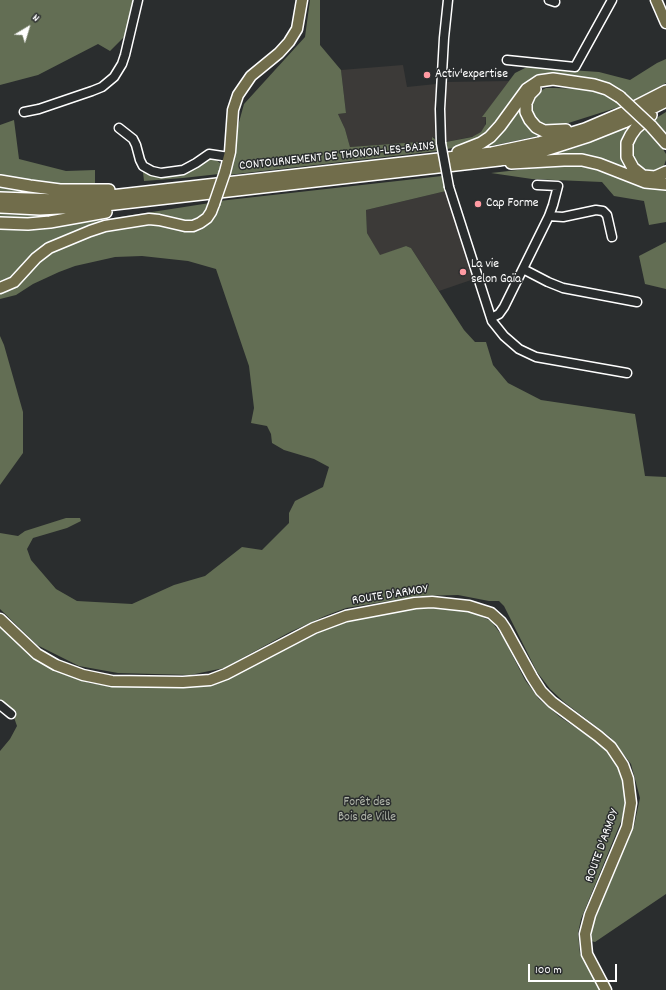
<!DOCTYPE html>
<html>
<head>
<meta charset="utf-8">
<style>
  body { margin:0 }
  #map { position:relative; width:666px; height:990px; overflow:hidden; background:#2a2d2e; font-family:Dekko,sans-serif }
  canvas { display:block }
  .north { position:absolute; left:8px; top:8px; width:40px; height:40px; -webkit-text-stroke:3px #2a2d2e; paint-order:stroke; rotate:38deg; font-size:11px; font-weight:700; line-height:16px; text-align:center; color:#fff }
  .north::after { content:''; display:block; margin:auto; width:14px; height:18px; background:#fff; clip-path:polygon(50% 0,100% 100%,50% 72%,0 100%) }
  .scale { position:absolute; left:528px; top:964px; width:89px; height:18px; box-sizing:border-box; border:2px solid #fff; border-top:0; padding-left:5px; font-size:12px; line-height:14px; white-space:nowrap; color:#fff; -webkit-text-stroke:3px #2a2d2e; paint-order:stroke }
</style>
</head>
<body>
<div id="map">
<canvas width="666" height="990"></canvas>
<div class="north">N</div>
<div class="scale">100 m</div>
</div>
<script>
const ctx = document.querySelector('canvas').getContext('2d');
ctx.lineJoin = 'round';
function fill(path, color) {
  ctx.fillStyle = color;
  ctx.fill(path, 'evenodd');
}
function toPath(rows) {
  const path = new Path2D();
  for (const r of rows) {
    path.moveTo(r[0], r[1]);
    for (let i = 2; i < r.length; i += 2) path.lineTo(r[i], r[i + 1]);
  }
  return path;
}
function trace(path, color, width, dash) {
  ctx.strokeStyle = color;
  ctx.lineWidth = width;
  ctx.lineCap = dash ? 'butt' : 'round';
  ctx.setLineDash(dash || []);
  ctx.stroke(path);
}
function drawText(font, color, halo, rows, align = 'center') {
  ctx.font = font + ' Dekko,sans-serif';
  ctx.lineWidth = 3;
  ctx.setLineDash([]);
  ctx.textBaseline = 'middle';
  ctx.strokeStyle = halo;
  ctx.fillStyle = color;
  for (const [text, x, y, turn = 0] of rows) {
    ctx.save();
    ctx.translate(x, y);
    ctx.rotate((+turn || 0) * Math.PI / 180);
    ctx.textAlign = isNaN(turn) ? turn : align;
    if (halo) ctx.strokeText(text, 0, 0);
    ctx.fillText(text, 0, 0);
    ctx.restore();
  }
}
const built = toPath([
  [403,65,407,87,436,84,447,82,509,81,483,116,486,117,485,127,481,132,475,136,446,142,433,137,432,141,350,147,345,129,338,114,346,113,341,70],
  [446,191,474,279,439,291,411,248,406,246,380,256,367,233,366,210]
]);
const green = toPath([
  [0,0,133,0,125,36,110,51,98,44,38,75,0,85],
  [310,0,320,0,320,45,341,70,346,113,338,114,345,129,350,147,432,141,432,137,435,139,437,151,228,175,235,153,236,133,244,104,305,37],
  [666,59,666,83,633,101,619,89,611,85,591,79,555,74,543,74,538,76,527,82,486,136,460,147,447,149,446,142,472,137,481,132,486,124,486,117,482,117,515,73,527,67,599,72,630,80,657,63],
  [546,88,556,88,579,89,603,93,615,100,622,106,559,126,544,125,534,118,531,106,533,98,538,92],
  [519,104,543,135,486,147,496,136],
  [666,112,666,134,653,120],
  [14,120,19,159,66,171,95,170,95,183,48,183,0,175,0,125],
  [634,124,629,133,633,173,602,163,534,160,584,145],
  [644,127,656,138,666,154,666,160,662,171,656,174,644,170,636,164,632,154,634,140],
  [209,158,215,159,220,163,221,168,219,174,183,178,144,181,143,172,162,175],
  [561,165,581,165,599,169,641,186,666,187,666,222,649,225,644,201,614,196,602,182,532,179,491,173],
  [442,176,446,191,366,210,367,233,380,255,406,246,411,248,464,330,475,342,486,342,493,365,508,383,541,400,635,414,645,476,666,477,666,894,595,942,591,941,592,926,634,826,640,798,631,764,610,737,564,702,550,689,537,672,504,606,499,601,489,601,458,595,419,596,346,608,325,616,290,632,224,668,190,675,118,673,79,666,37,645,0,609,0,533,18,536,25,531,66,518,80,518,81,521,67,528,33,538,27,549,31,560,56,589,77,601,132,604,174,585,205,576,242,547,262,550,289,523,289,513,295,501,323,487,329,467,314,459,284,450,272,443,271,434,267,426,251,423,254,408,249,366,216,269,188,261,142,256,115,257,75,266,59,272,33,284,16,295,0,299,0,292,55,250,94,234,110,229,152,223,184,231,195,231,201,230,207,225,212,219,219,201],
  [0,183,57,194,0,192],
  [210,203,202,215,190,221,176,219,153,214,107,221,44,246,36,251,23,263,21,271,16,276,0,284,0,228,68,225],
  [0,214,26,215,64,216,0,220],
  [666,242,666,289,645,284,639,256],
  [0,336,4,345,23,412,23,453,0,485],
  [430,607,471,612,491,621,503,637,525,680,539,699,560,717,609,750,621,766,626,798,622,819,581,919,578,933,580,954,583,956,602,990,0,990,0,751,10,739,17,726,11,709,0,700,0,624,54,669,89,683,117,687,202,687,223,681,342,621,401,610]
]);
const minor = toPath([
  [549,0,555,2],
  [507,60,575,67,612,0],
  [24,112,39,109,92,91,102,87,114,77,122,64,125,55,138,0],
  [119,128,133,139,136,145,140,160,143,166,152,171,161,173,183,170,196,163,209,154,229,157],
  [441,143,440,109,444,38,448,0],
  [449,187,492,321,504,336,519,349,536,357,627,373],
  [549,216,563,217,596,210,603,211,607,215,612,237],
  [523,269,548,282,563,288,637,302],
  [491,318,499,314,504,307,549,216,553,205,558,186,537,185],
  [0,705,11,714]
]);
const major = toPath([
  [656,0,666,23],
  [225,172,230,152,233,110,238,95,251,76,279,53,289,42,297,29,302,0],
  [0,288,14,282,36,258,49,248,90,231,105,226,149,219,159,220,185,226,193,226,200,223,207,218,211,212,214,204],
  [0,619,37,654,56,665,83,675,112,681,183,682,210,680,226,674,314,628,346,616,415,603,432,602,469,606,491,613,501,622,505,628,532,677,541,691,552,702,598,736,611,747,623,765,628,779,631,803,627,827,590,915,585,934,587,954,606,990]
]);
const highway = toPath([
  [535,89,530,94,526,103,526,112,530,120,536,127,544,131,566,130],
  [651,115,636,128,631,135,627,143,627,157,633,168,643,176,655,177,666,172],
  [651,126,666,143],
  [458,152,481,143,490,137,500,126,527,89,539,81,553,79,594,85,607,89,620,97],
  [511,163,564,160,582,160,599,164,645,182,666,184],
  [0,181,30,186,60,190,109,190],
  [0,198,58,200,93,198,492,153,539,143,585,129,625,112,666,91],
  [0,207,40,209,97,206,499,160,536,153,589,136,624,122,666,101],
  [0,223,28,224,50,222,106,212]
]);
const minorBridge = toPath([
  [441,143,449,187]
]);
const majorBridge = toPath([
  [214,204,225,172]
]);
const highwayBridge = toPath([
  [620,97,651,126]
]);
const markers = [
  [427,75,4,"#ff9aa2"],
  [478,204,4,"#ff9aa2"],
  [463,272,4,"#ff9aa2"]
];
const poiNames = [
  ["Activ'expertise",435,75],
  ["Cap Forme",486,204],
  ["La vie",471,265],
  ["selon Gaïa",471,280]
];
const streetNames = [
  ["CONTOURNEMENT DE THONON-LES-BAINS",337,157,-6],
  ["ROUTE D'ARMOY",390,596,-9],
  ["ROUTE D'ARMOY",603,846,-70]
];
const parkNames = [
  ["Forêt des",367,803],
  ["Bois de Ville",367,818]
];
fill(built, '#3c3a38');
fill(green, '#636e54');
trace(minor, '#fff', 11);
trace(major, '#fff', 13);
trace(highway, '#fff', 14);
trace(minor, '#2a2d2e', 8);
trace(major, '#716d4b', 10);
trace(highway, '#716d4b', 11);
trace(minorBridge, '#fff', 11, []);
trace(majorBridge, '#fff', 13, []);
trace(highwayBridge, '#fff', 14, []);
trace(minorBridge, '#2a2d2e', 8);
trace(majorBridge, '#716d4b', 10);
trace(highwayBridge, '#716d4b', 11);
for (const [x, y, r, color] of markers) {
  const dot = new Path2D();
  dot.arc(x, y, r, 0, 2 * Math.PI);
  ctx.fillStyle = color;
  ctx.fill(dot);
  trace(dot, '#2a2d2e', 1.5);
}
drawText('13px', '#fff', '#2a2d2e', poiNames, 'left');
drawText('13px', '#fff', '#2a2d2e', streetNames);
drawText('13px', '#b1b6aa', '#2a2d2e', parkNames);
</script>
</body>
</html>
